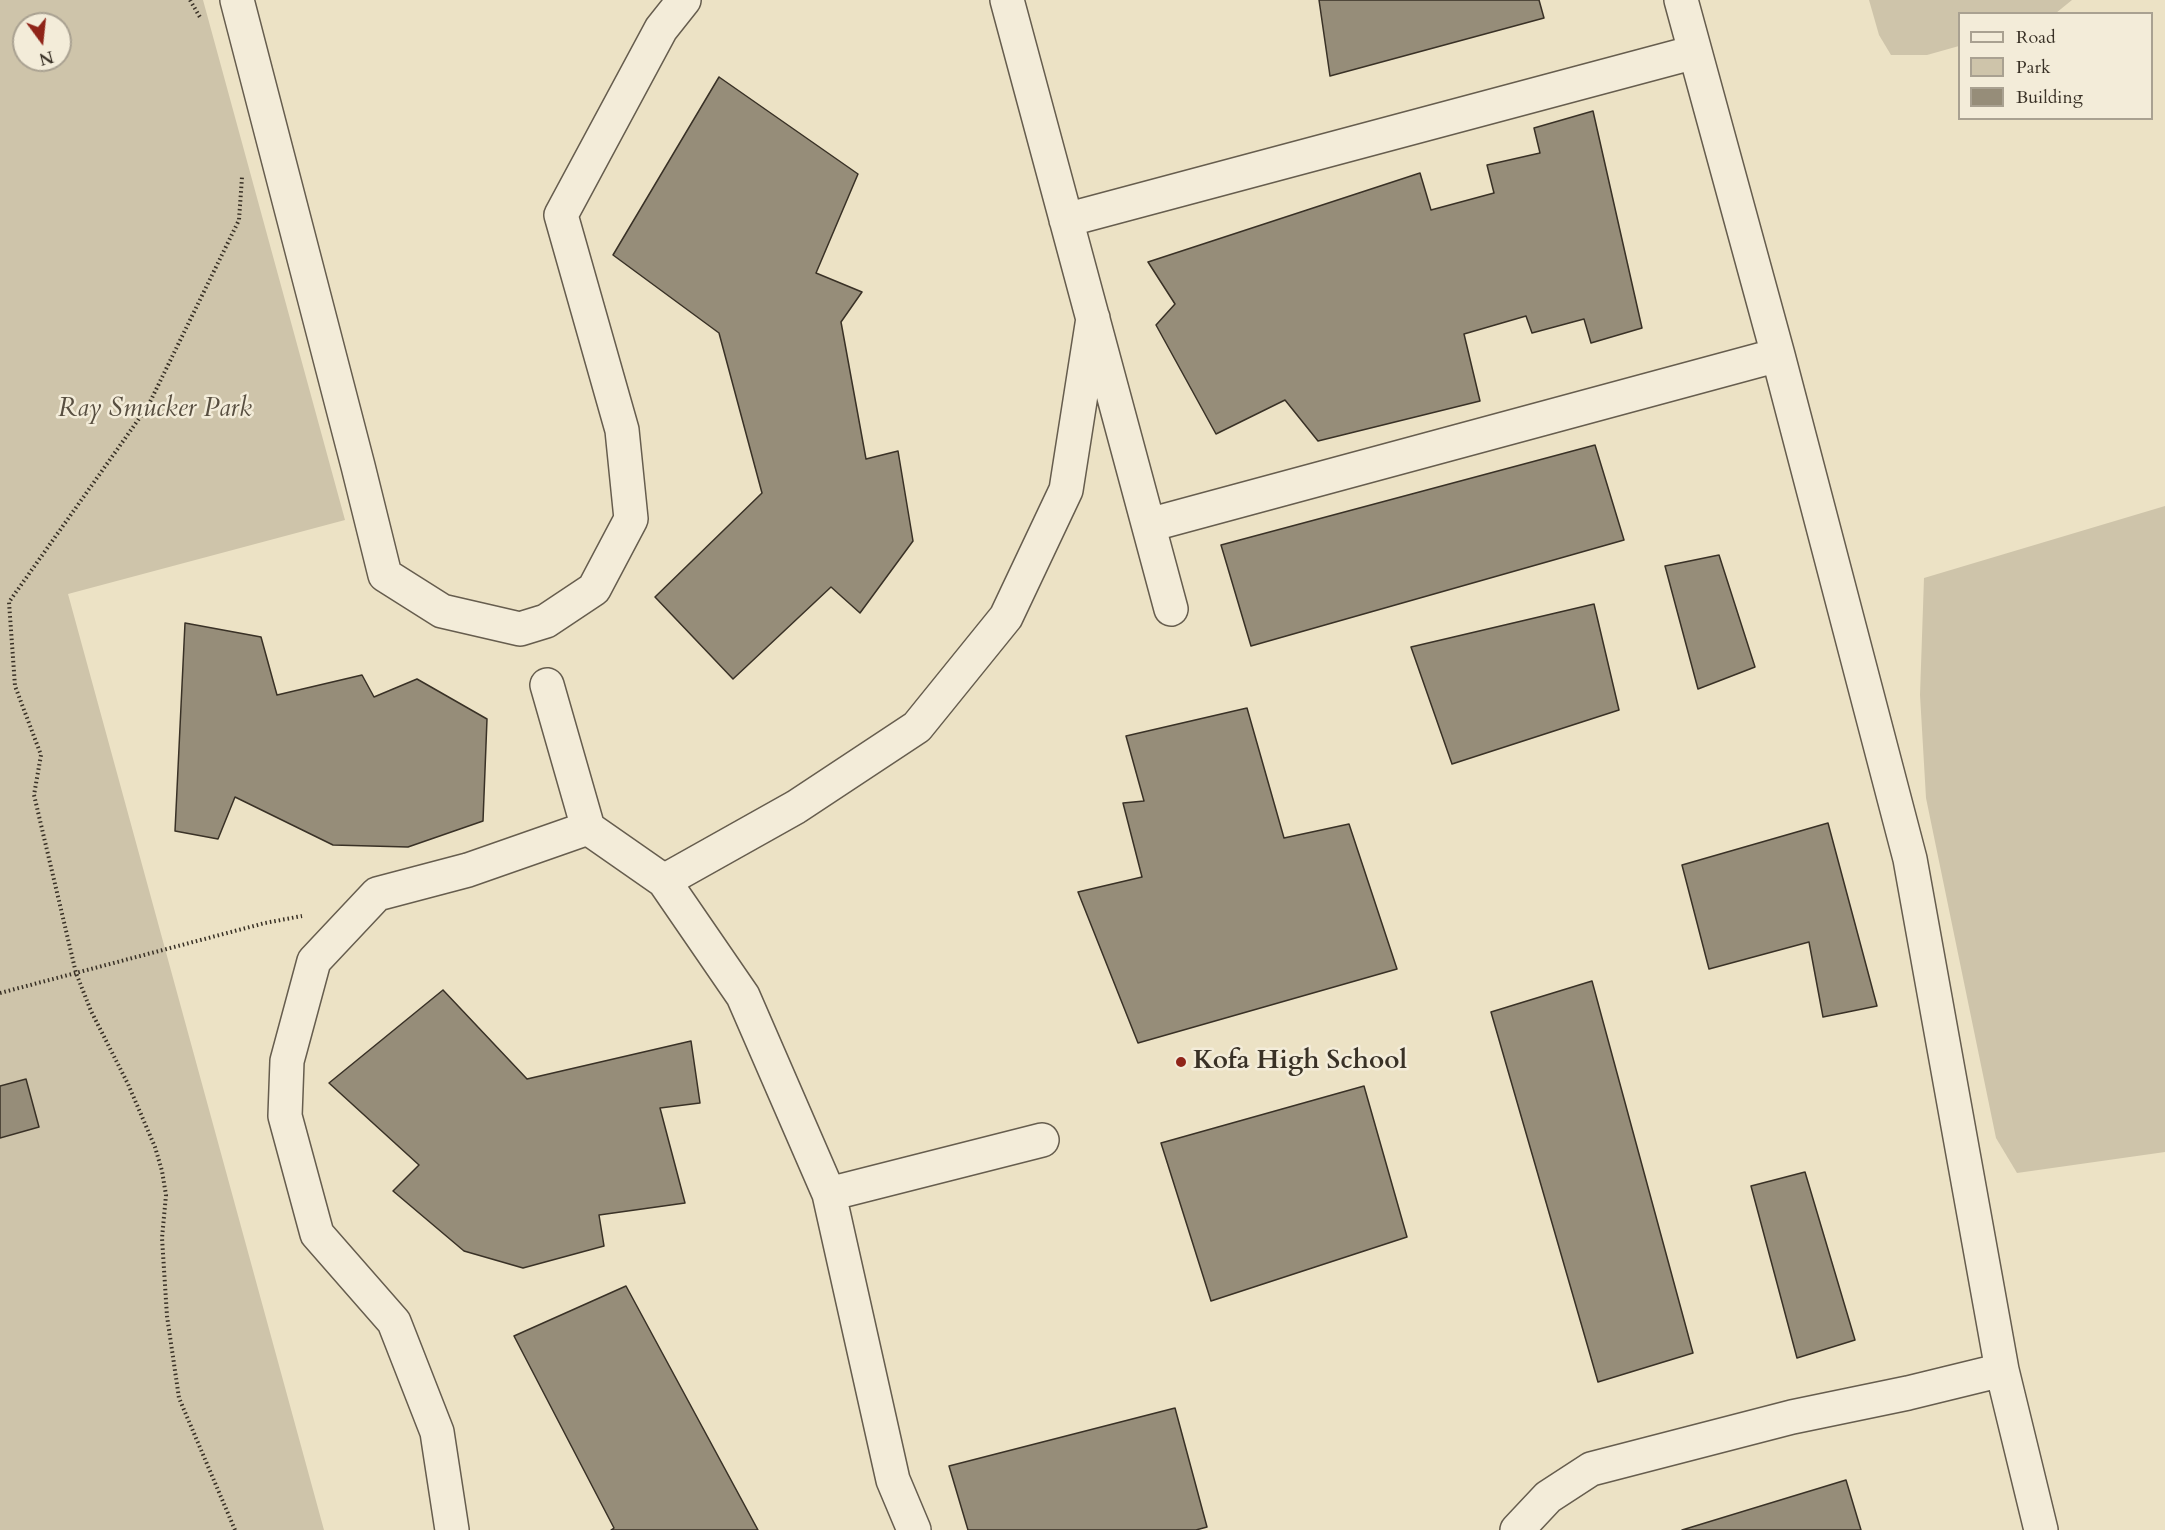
<!DOCTYPE html>
<html>
<head>
<meta charset="utf-8">
<style>
  body { margin:0 }
  #map { position:relative; width:2165px; height:1530px; overflow:hidden; background:#ece2c5; font-family:Cardo,serif }
  canvas { display:block }
  .legend { position:absolute; left:1958px; top:12px; width:195px; height:108px; box-sizing:border-box; background:#f3ecd9; border:2px solid #a9a191; margin:0; padding:8px 10px; list-style:none; font-size:18px; color:#393126 }
  .legend li { display:flex; align-items:center; gap:12px; height:30px }
  .legend b { width:30px; border:2px solid #a9a191 }
  .north { position:absolute; left:12px; top:12px; width:60px; height:60px; box-sizing:border-box; background:#f3ecd9; border:2px solid #a9a191; border-radius:50%; rotate:165deg; font-size:16px; font-weight:700; line-height:24px; text-align:center; color:#393126 }
  .north::after { content:''; display:block; margin:auto; width:21px; height:27px; background:#8f2418; clip-path:polygon(50% 0,100% 100%,50% 72%,0 100%) }
</style>
</head>
<body>
<div id="map">
<canvas width="2165" height="1530"></canvas>
<ul class="legend">
<li><b style="height:8px;background:#f3ecd9"></b>Road</li>
<li><b style="height:16px;background:#cec4aa"></b>Park</li>
<li><b style="height:16px;background:#968d79"></b>Building</li>
</ul>
<div class="north">N</div>
</div>
<script>
const ctx = document.querySelector('canvas').getContext('2d');
ctx.lineJoin = 'round';
function fill(path, color) {
  ctx.fillStyle = color;
  ctx.fill(path, 'evenodd');
}
function toPath(rows) {
  const path = new Path2D();
  for (const r of rows) {
    path.moveTo(r[0], r[1]);
    for (let i = 2; i < r.length; i += 2) path.lineTo(r[i], r[i + 1]);
  }
  return path;
}
function trace(path, color, width, dash) {
  ctx.strokeStyle = color;
  ctx.lineWidth = width;
  ctx.lineCap = dash ? 'butt' : 'round';
  ctx.setLineDash(dash || []);
  ctx.stroke(path);
}
function drawText(font, color, halo, rows, align = 'center') {
  ctx.font = font + ' Cardo,serif';
  ctx.lineWidth = 5;
  ctx.setLineDash([]);
  ctx.textBaseline = 'middle';
  ctx.strokeStyle = halo;
  ctx.fillStyle = color;
  for (const [text, x, y, turn = 0] of rows) {
    ctx.save();
    ctx.translate(x, y);
    ctx.rotate((+turn || 0) * Math.PI / 180);
    ctx.textAlign = isNaN(turn) ? turn : align;
    if (halo) ctx.strokeText(text, 0, 0);
    ctx.fillText(text, 0, 0);
    ctx.restore();
  }
}
const green = toPath([
  [0,0,203,0,345,520,68,594,324,1530,0,1530],
  [24,24,60,24,60,60,24,60],
  [1869,0,2072,0,2056,13,1960,14,1959,46,1927,55,1891,55,1879,35],
  [2165,506,2165,1152,2017,1173,1996,1138,1926,798,1920,695,1924,578]
]);
const building = toPath([
  [1319,0,1539,0,1544,18,1330,76,1319,0],
  [719,77,858,174,816,273,862,292,841,322,866,459,898,451,913,541,860,613,831,587,733,679,655,597,762,493,719,333,613,255,719,77],
  [1593,111,1642,328,1591,343,1584,319,1532,333,1526,316,1464,334,1480,401,1318,441,1285,400,1216,434,1156,325,1175,304,1148,262,1420,173,1431,210,1494,193,1487,165,1540,153,1534,128,1593,111],
  [1595,445,1624,540,1251,646,1221,545,1595,445],
  [1719,555,1755,667,1698,689,1665,566,1719,555],
  [1594,604,1619,710,1452,764,1411,647,1594,604],
  [185,623,261,637,277,695,362,675,374,697,417,679,487,719,483,821,408,847,333,845,235,797,218,839,175,831,185,623],
  [1247,708,1284,838,1349,824,1397,969,1138,1043,1078,892,1142,877,1123,803,1144,801,1126,736,1247,708],
  [1828,823,1877,1006,1823,1017,1809,942,1709,969,1682,865,1828,823],
  [1592,981,1693,1353,1598,1382,1491,1012,1592,981],
  [443,990,527,1079,691,1041,700,1103,660,1108,685,1203,599,1215,604,1246,523,1268,464,1251,393,1191,419,1165,329,1083,443,990],
  [26,1079,39,1127,0,1138,0,1086,26,1079],
  [1364,1086,1407,1237,1211,1301,1161,1143,1364,1086],
  [1805,1172,1855,1340,1797,1358,1751,1186,1805,1172],
  [626,1286,758,1530,611,1530,614,1528,514,1336,626,1286],
  [1175,1408,1207,1527,1196,1530,968,1530,949,1466,1175,1408],
  [1846,1480,1861,1530,1682,1530,1846,1480]
]);
const path = toPath([
  [190,0,201,19],
  [0,993,265,923,302,916],
  [235,1530,179,1398,167,1316,162,1238,166,1195,162,1171,155,1147,128,1084,91,1011,76,973,34,795,41,755,15,686,9,602,148,406,239,220,242,177]
]);
const minor = toPath([
  [237,0,358,466,385,575,442,611,520,629,546,621,594,589,631,519,622,430,561,215,661,29,684,0],
  [1007,0,1171,609],
  [1681,0,1778,355,1910,859,2002,1370,2041,1530],
  [1066,220,1695,52],
  [1149,525,1778,355],
  [547,685,588,828],
  [664,881,796,807,917,727,1006,617,1066,490,1093,318],
  [829,1194,1042,1140],
  [452,1530,437,1432,394,1322,317,1234,285,1116,287,1061,314,961,377,894,468,870,588,828,664,881,743,996,829,1194,893,1480,914,1530],
  [1517,1530,1548,1497,1591,1469,1792,1417,1908,1393,2002,1370]
]);
const markers = [
  [1181,1062,6,"#8f2418"]
];
const parkNames = [
  ["Ray Smucker Park",155,410]
];
const poiNames = [
  ["Kofa High School",1193,1062]
];
fill(green, '#cec4aa');
fill(building, '#968d79');
trace(building, '#393126', 1.5);
trace(minor, '#665d4e', 36);
trace(path, '#393126', 4, [1.5, 3]);
trace(minor, '#f3ecd9', 33);
for (const [x, y, r, color] of markers) {
  const dot = new Path2D();
  dot.arc(x, y, r, 0, 2 * Math.PI);
  ctx.fillStyle = color;
  ctx.fill(dot);
  trace(dot, '#f3ecd9', 2);
}
drawText('italic 26px', '#574e40', '#f3ecd9', parkNames);
drawText('bold 26px', '#393126', '#f3ecd9', poiNames, 'left');
</script>
</body>
</html>
